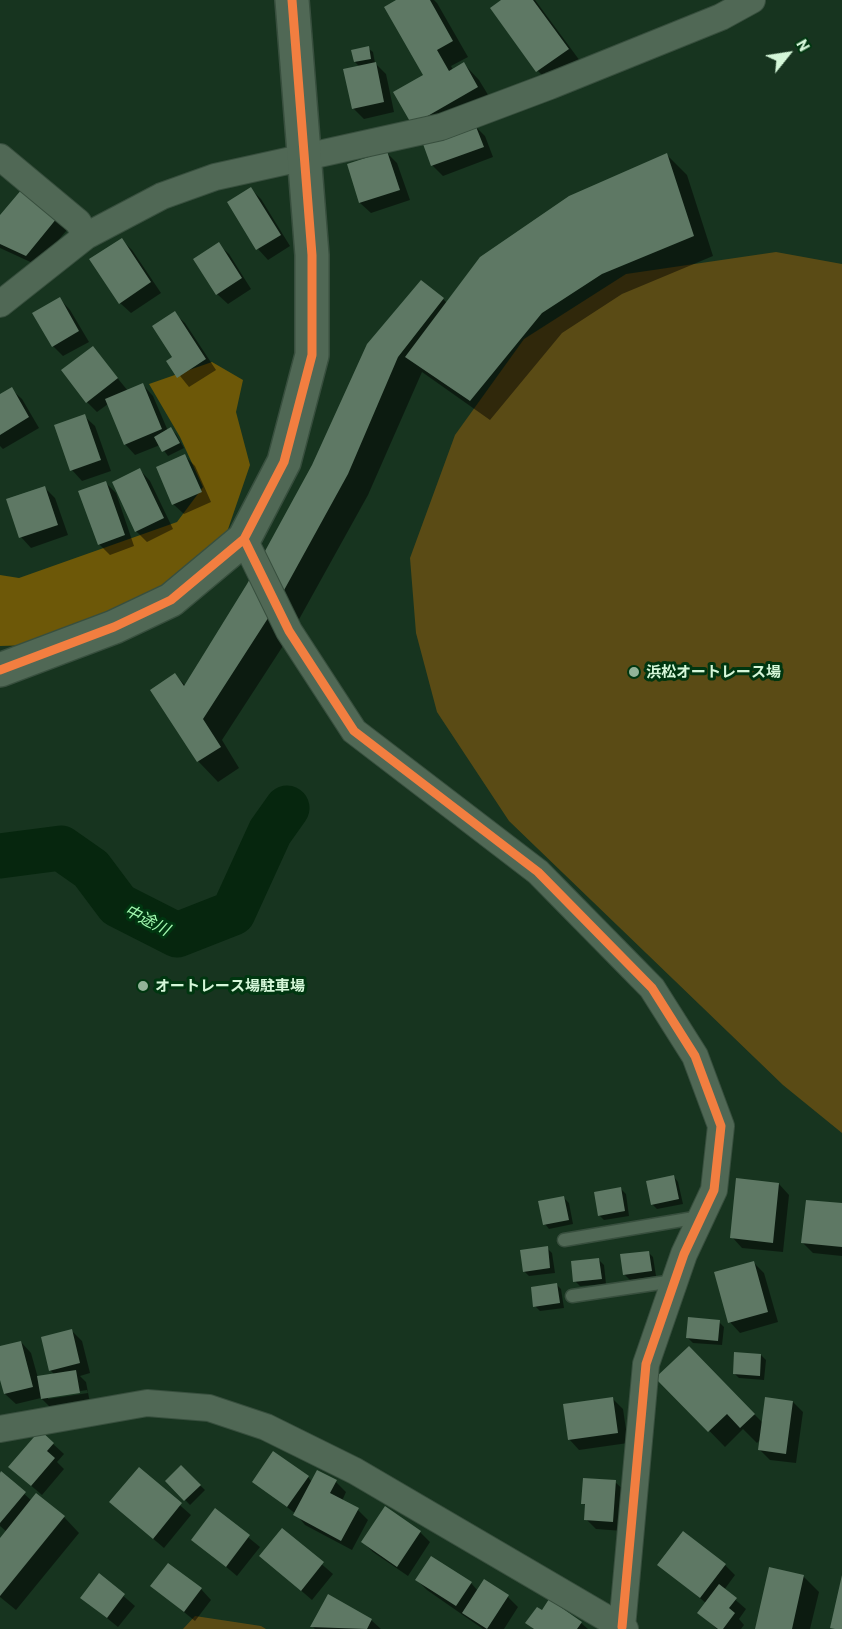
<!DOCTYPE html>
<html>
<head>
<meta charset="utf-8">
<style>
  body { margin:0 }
  #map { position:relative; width:842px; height:1629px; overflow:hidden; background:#17341f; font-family:Barlow,sans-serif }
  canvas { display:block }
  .north { position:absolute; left:758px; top:24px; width:60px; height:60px; -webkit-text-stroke:4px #003610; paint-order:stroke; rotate:60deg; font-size:16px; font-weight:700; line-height:24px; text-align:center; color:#d5f7d9 }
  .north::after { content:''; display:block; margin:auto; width:21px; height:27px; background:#d5f7d9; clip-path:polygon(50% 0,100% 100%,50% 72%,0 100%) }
</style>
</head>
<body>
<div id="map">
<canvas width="842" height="1629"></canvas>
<div class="north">N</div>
</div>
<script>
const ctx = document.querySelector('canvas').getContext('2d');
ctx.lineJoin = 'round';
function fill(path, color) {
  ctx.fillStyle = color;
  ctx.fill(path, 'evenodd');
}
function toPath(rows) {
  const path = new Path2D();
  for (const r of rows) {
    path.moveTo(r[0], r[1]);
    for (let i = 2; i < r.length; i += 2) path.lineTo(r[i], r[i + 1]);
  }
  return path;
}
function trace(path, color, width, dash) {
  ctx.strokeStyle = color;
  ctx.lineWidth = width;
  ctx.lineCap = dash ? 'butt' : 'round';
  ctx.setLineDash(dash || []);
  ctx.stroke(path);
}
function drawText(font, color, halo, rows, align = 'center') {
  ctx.font = font + ' Barlow,"Noto Sans JP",sans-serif';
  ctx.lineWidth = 6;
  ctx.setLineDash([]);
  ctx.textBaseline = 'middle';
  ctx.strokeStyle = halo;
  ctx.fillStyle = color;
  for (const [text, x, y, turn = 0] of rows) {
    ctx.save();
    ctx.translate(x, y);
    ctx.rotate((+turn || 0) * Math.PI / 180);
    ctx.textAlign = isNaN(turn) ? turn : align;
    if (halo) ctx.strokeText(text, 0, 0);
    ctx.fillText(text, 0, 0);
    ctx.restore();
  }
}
const green = toPath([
  [776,252,842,264,842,1133,783,1085,509,821,437,712,416,633,410,558,455,435,524,339,626,274],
  [195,1616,261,1626,266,1629,183,1629]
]);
const forest = toPath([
  [212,362,243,380,236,412,250,465,225,538,162,593,33,645,0,646,0,575,19,578,177,522,203,487,180,437,149,384]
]);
const shadow = toPath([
  [399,0,434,0,437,3,468,57,451,66,453,70,464,64,479,80,493,103,413,124,425,75],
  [504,0,535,0,583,65,553,86,538,71,492,9],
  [368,48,373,52,375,63,386,74,394,112,364,119,353,108,360,67,355,62],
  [475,126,485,136,493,157,443,176,433,166,425,145],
  [387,153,397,163,410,200,371,213,360,203,348,165],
  [667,155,687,175,713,256,622,294,562,333,490,420,422,372,368,495,292,632,222,740,239,768,218,782,198,761,175,675,186,686,248,584,313,466,443,299,447,303],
  [251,189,261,199,290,246,268,260,258,249,229,202],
  [0,217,56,219,67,230,37,265,0,248],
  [122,240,132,250,161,293,131,313,120,303],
  [218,244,229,254,251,289,228,304,217,294],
  [60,299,70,310,89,342,63,356,53,346],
  [174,313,185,323,216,370,189,387,168,361,174,358],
  [93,348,128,391,143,385,153,396,168,431,171,429,176,434,184,448,168,456,160,445,135,455,125,444,108,404,97,412,87,402],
  [11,389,22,399,39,428,3,449,0,446,0,396],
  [84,416,95,426,111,471,82,481,72,470],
  [185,456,195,466,211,502,184,514,173,504],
  [140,470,150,481,173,529,147,542,136,531],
  [106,483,116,493,134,546,110,555,99,544],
  [44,487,55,498,68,535,31,548,21,537],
  [674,1177,678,1182,683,1204,657,1209,652,1204],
  [779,1184,789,1195,783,1252,742,1248,732,1237],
  [621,1189,626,1194,629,1216,604,1220,599,1215],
  [564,1198,569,1203,573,1224,549,1229,545,1224],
  [842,1205,842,1256,813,1253,803,1243],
  [547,1248,552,1253,555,1273,529,1276,524,1271],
  [648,1252,653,1257,656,1276,630,1280,625,1275,622,1256],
  [599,1260,604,1265,606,1284,580,1286,575,1281],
  [754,1263,764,1273,778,1322,740,1333,730,1322],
  [556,1284,561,1289,564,1308,540,1311,535,1306],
  [719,1322,724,1327,722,1345,693,1343,688,1338],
  [71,1330,82,1341,90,1373,80,1376,86,1382,90,1403,52,1409,41,1398,16,1404,5,1394,0,1374,0,1348,21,1342,31,1353,38,1378,55,1375,50,1370],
  [87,1390,88,1393,48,1399,48,1396],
  [688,1348,763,1423,793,1402,803,1412,796,1463,770,1460,759,1449,761,1439,757,1443,743,1429,725,1447,658,1378],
  [761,1355,766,1360,764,1380,739,1378,734,1373],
  [613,1399,623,1409,628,1443,579,1450,569,1439],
  [40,1432,64,1454,57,1462,64,1469,42,1495,21,1477],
  [181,1467,205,1490,190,1505,167,1481],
  [139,1469,191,1515,164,1548,122,1512],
  [1,1473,32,1501,64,1517,79,1533,16,1610,0,1597,0,1540,7,1532,0,1526],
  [308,1477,312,1482,336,1482,346,1492,342,1501,358,1510,368,1520,352,1550,305,1525,296,1514,254,1482],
  [615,1482,626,1492,623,1531,596,1529,586,1519,587,1507,583,1503],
  [215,1510,260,1547,237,1576,193,1539],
  [282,1530,333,1574,312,1600,261,1556],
  [420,1532,430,1542,408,1576,373,1552,363,1542],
  [659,1565,725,1565,735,1575,724,1590,746,1609,739,1619,744,1625,741,1629,717,1629,699,1613,706,1603],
  [99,1575,135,1606,118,1627,82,1598],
  [803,1576,819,1592,810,1629,756,1629],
  [417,1580,471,1583,478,1591,508,1597,518,1607,504,1629,483,1629,427,1590],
  [152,1586,201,1589,211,1600,195,1621],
  [550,1601,581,1623,588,1629,534,1629,527,1623,542,1612],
  [371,1620,381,1629,315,1629,312,1626]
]);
const river = toPath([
  [0,856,61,848,91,869,118,905,177,935,233,913,270,832,287,808]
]);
const building = toPath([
  [396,0,430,0,453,41,437,50,449,71,464,62,478,87,412,125,393,92,423,75,384,7],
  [501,0,533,0,569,49,536,72,490,8],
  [369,46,371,59,354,62,351,50],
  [376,62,384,102,352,109,343,69],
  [475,124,484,147,431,166,423,144],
  [387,151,400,190,359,203,347,164],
  [667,153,694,236,602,274,542,313,470,401,405,357,480,257,569,196],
  [251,187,281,235,256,250,227,202],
  [22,189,57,218,26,256,0,244,0,215],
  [122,238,151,282,119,304,89,259],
  [219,242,242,278,216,295,193,259],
  [421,280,444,298,398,357,348,474,272,612,203,719,221,747,197,762,150,690,175,673,184,686,247,584,312,465,367,344],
  [60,297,79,331,52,347,32,313],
  [175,311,206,359,177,378,166,361,172,357,152,326],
  [93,346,118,378,86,403,61,370],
  [143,383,162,429,124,445,105,399],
  [12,387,29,417,0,435,0,394],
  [85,414,101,460,70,471,54,425],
  [171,427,180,443,162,452,154,437],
  [185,454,202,492,172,505,156,467],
  [140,468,164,518,135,532,112,482],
  [106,481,125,535,98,545,78,491],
  [45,486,58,525,19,538,6,499],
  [674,1175,679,1199,651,1205,646,1181],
  [736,1178,779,1183,773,1243,730,1238],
  [621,1187,625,1211,598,1216,594,1192],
  [564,1196,569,1220,543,1225,538,1201],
  [806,1200,842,1203,842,1247,801,1243],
  [548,1246,550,1268,523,1272,520,1250],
  [649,1251,652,1271,623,1275,620,1254],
  [599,1258,602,1279,573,1282,571,1261],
  [754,1261,768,1312,728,1323,714,1272],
  [557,1283,560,1303,533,1307,531,1287],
  [688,1317,720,1320,718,1341,686,1338],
  [72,1329,80,1363,49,1371,41,1337],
  [21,1341,33,1387,4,1394,0,1380,0,1346],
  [689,1346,755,1414,740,1428,727,1414,708,1432,655,1378],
  [734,1352,761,1354,760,1376,733,1374],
  [76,1370,80,1393,41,1399,37,1376],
  [613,1397,618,1433,568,1440,563,1404],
  [765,1397,793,1401,786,1454,758,1450],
  [40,1430,54,1443,47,1451,55,1458,31,1486,8,1467],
  [273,1451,309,1476,287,1507,252,1482],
  [181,1465,201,1485,184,1501,165,1481],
  [139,1467,182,1503,153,1539,109,1502],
  [317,1470,337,1480,330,1493,359,1508,341,1541,293,1515],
  [1,1471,26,1492,0,1523,0,1473],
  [583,1478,616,1480,613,1522,584,1520,585,1504,581,1504],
  [36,1493,65,1516,0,1596,0,1538],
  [385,1506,421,1531,397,1567,361,1542],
  [215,1508,250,1535,226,1567,191,1540],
  [282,1528,324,1562,301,1591,259,1556],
  [683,1531,726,1564,700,1598,657,1565],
  [431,1556,472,1582,456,1606,415,1580],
  [168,1563,202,1588,184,1612,150,1586],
  [769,1567,804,1575,792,1629,755,1629],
  [99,1573,125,1594,107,1618,80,1598],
  [842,1575,842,1629,835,1629,830,1628],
  [484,1579,509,1595,487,1629,462,1613],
  [719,1584,737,1598,729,1608,735,1613,723,1629,718,1629,697,1613],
  [328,1594,372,1619,367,1629,310,1627],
  [549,1599,582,1622,577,1629,534,1629,525,1623,537,1607,542,1610]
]);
const lane = toPath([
  [564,1240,700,1217],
  [572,1296,674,1281]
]);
const street = toPath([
  [0,157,78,222,86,236],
  [0,304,86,236,162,196,215,177,441,127,550,86,721,17,752,0],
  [244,539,289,631,354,731,538,872,652,988,695,1056,721,1126,714,1190,684,1254,646,1364,622,1627],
  [0,1429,147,1403,209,1408,266,1427,355,1471,625,1629]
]);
const secondary = toPath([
  [0,670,114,627,171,600,244,539,284,462,312,355,312,255,292,0]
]);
const cycleway = toPath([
  [244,539,289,631,354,731,538,872,652,988,695,1056,721,1126,714,1190,684,1254,646,1364,622,1627],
  [0,670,114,627,171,600,244,539,284,462,312,355,312,255,292,0]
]);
const markers = [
  [634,672,6,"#92b398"],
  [143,986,6,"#92b398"]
];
const poiNames = [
  ["浜松オートレース場",646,672],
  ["オートレース場駐車場",155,986]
];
const waterNames = [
  ["中途川",147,920,27]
];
fill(green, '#5a4b15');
fill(forest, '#6d5808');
fill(shadow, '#0007');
trace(river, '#06260e', 45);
fill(building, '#5e7864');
trace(lane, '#384f3e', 15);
trace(street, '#384f3e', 28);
trace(secondary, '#384f3e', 36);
trace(lane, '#506855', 12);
trace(street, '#506855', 26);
trace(secondary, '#506855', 33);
trace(cycleway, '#f27e40', 9);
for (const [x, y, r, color] of markers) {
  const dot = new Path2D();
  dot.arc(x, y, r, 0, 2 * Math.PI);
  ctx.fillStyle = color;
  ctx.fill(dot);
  trace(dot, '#003610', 2);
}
drawText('bold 15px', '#d5f7d9', '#003610', poiNames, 'left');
drawText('italic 16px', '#a2f9b0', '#003610', waterNames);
</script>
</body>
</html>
